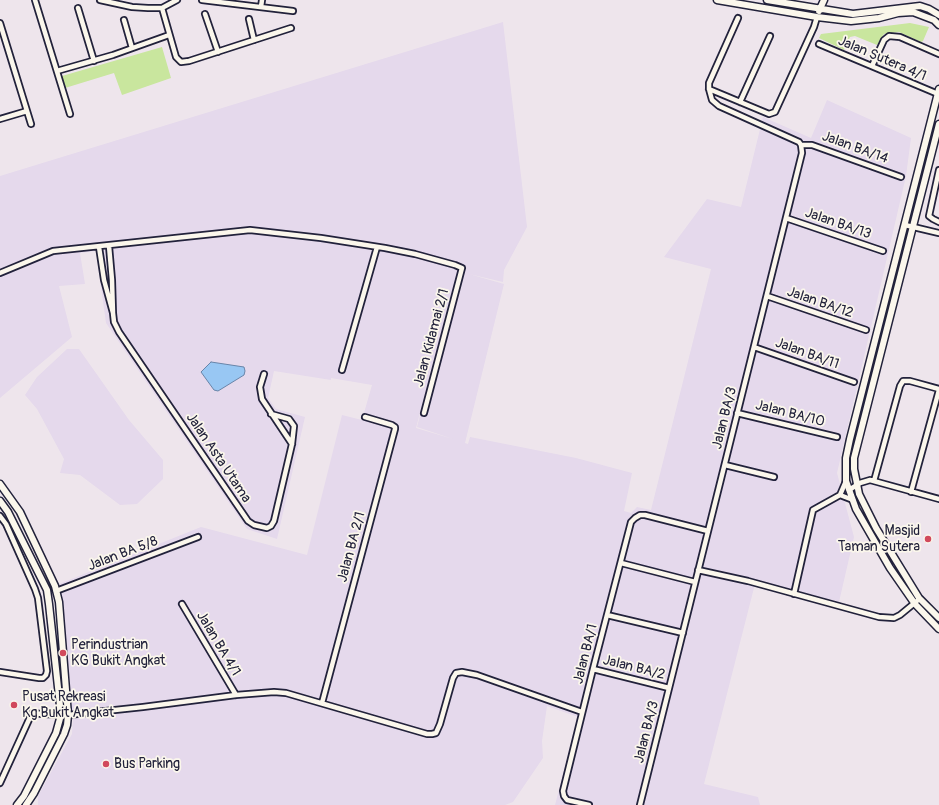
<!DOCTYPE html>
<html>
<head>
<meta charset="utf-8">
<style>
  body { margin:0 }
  canvas { display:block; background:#eee5ec }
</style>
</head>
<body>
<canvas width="939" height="805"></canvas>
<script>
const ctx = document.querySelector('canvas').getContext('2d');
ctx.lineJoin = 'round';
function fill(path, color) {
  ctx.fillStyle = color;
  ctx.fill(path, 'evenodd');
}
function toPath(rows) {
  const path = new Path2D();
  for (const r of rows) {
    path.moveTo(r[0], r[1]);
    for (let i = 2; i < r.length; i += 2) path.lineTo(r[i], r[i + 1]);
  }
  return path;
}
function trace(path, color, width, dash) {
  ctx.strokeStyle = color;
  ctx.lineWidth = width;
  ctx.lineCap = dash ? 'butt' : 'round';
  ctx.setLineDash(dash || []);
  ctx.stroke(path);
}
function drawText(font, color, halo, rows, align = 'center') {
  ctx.font = font + ' Pangolin,sans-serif';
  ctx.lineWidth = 3.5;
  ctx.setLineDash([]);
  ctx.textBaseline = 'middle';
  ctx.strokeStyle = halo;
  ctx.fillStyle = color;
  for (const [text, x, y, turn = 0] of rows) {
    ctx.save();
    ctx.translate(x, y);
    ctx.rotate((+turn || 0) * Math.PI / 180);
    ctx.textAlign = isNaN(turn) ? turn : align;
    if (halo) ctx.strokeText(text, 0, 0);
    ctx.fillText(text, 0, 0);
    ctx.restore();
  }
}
const built = toPath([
  [503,22,527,227,504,270,503,282,469,274,504,284,465,443,468,444,470,437,576,458,632,473,624,511,631,513,637,507,651,510,711,269,664,257,707,199,741,207,763,117,811,138,827,100,911,138,906,176,837,473,854,537,839,602,756,580,704,784,758,797,760,805,555,805,578,717,547,706,542,741,543,758,513,802,505,805,38,805,38,796,72,734,73,718,62,601,59,584,201,527,307,555,342,415,362,420,372,385,331,378,331,380,274,371,268,398,276,409,305,417,277,539,247,529,106,323,96,251,80,253,85,284,59,286,72,337,0,398,0,176],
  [439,340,417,427,453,439,416,428],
  [67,349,79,349,129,420,163,460,163,479,137,504,120,505,80,475,60,473,64,459,37,409,25,395,37,377]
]);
const green = toPath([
  [910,23,929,27,923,41,921,42,899,32,884,34,877,45,855,36,850,37,844,50,819,38,821,34],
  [162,47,171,78,122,95,114,73,65,88,62,76]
]);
const water = toPath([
  [211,362,244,367,245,371,244,375,218,391,214,390,201,372,211,362]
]);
const minor = toPath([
  [35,0,70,114],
  [100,0,132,7,148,8,162,8,177,0],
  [202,0,293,11],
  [261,7,262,0],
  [78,8,94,61],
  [162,8,176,57,181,62,189,61,291,28],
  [205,14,218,52],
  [249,19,254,40],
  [124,20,132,48],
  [0,23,31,124],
  [819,44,938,94],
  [872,66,884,40,889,36,900,37,939,54],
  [57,71,113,55,169,35],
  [709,89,769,114,775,112,814,27,817,17],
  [740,102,770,36],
  [0,119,27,111],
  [801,145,812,145,901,177],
  [939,170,929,216,933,219,939,222],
  [786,218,883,251],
  [905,225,939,233],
  [99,247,104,280,113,313,112,280,109,246],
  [0,273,53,251,250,230,321,238,385,248,415,254,455,265,462,268,424,413],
  [767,296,866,330],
  [113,313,114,322,119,332,248,521,254,525,267,528,271,526,274,521,292,444,294,426,289,419,271,414],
  [754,347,854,382],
  [342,370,377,247],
  [264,374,260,387,262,399,292,444],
  [737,413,837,437],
  [725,465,774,477],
  [874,481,900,386,903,381,910,381,939,389],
  [849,490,860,483,870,480,939,499],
  [911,492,939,390],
  [840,495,846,481],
  [840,495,853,500],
  [0,516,6,524,35,589,38,598,47,671,46,675,43,678,39,678,0,672],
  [621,563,695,582],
  [698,570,748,581,879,617,894,618,900,615,917,601],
  [56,591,198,537],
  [794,594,813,510,840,495],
  [182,604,236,695],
  [607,615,683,633],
  [593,669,669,688],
  [322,703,395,429,395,427,392,425,365,417],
  [0,783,32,713,42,714,68,715,143,707,236,695,274,692,286,693,427,734,432,734,436,733,440,724,453,678,456,673,462,672,477,675,582,712],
  [589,805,567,800,564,796,563,791,593,669,631,522,635,518,640,515,645,515,708,531],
  [640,805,802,153,801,145,799,142,719,106,712,100,709,89,709,83,738,18]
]);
const tertiary = toPath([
  [717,0,817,17,851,21,879,18,898,13,913,12,934,20,939,25],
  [767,0,853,14,920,6,929,9,939,15],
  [819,11,824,0],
  [939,89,850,439,846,458,846,481,856,509,890,568,915,604,939,629],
  [939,124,854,458,854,469,859,494,876,528,919,598,939,618],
  [0,484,20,512,55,586,59,602,68,715,67,725,64,734,34,793,26,805],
  [0,501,8,512,47,590,49,604,61,715,56,733,24,796,17,805]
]);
const markers = [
  [928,539,4,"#d1495b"],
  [63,653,4,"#d1495b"],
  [14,705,4,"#d1495b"],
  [106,764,4,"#d1495b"]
];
const streetNames = [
  ["Jalan Sutera 4/1",882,59,23],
  ["Jalan BA/14",855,148,20],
  ["Jalan BA/13",838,224,19],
  ["Jalan BA/12",820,303,19],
  ["Jalan Kidamai 2/1",432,338,-75],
  ["Jalan BA/11",807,354,20],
  ["Jalan BA/10",790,414,14],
  ["Jalan BA/3",725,418,-76],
  ["Jalan Asta Utama",218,458,56],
  ["Jalan BA 2/1",352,547,-75],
  ["Jalan BA 5/8",123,554,-21],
  ["Jalan BA 4/1",218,644,59],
  ["Jalan BA/1",586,654,-76],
  ["Jalan BA/2",634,668,14],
  ["Jalan BA/3",647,732,-76]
];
const poiNames = [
  ["Masjid",920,531,"right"],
  ["Taman Sutera",920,547,"right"],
  ["Perindustrian",71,645],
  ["KG Bukit Angkat",71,661],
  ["Pusat Rekreasi",22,697],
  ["Kg Bukit Angkat",22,713],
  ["Bus Parking",114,764]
];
fill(built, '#e5d9ec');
fill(green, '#c9e69e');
fill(water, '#98c7f3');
trace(water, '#6985a9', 1);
trace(minor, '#22223b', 8);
trace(tertiary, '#22223b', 9);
trace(minor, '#fbf7ec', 4.5);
trace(tertiary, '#fbf7ec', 6);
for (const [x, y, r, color] of markers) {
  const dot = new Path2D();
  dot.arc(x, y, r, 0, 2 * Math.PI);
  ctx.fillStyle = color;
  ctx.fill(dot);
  trace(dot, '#fbf7ec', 1.5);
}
drawText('14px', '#22223b', '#fbf7ec', streetNames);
drawText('14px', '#22223b', '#fbf7ec', poiNames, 'left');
</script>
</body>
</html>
